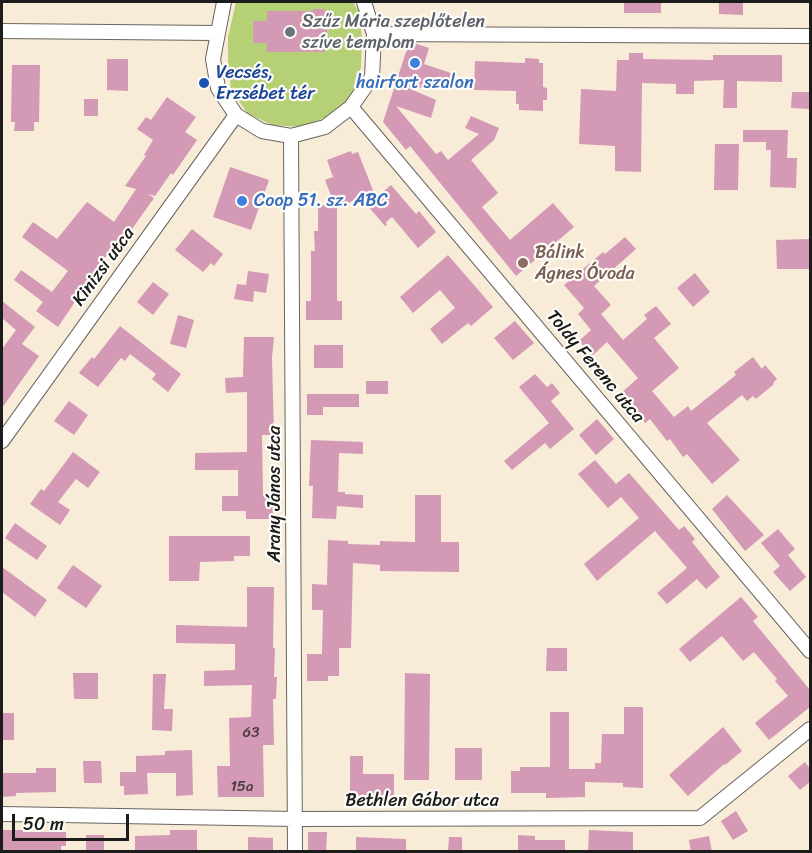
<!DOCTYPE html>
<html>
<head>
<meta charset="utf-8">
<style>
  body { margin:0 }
  #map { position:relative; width:812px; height:853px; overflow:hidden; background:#f8ebd8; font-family:Sriracha,sans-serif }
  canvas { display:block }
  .frame { position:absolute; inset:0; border:3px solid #1c1c1c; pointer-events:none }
  .scale { position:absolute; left:12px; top:814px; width:117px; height:27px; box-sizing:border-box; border:3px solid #1c1c1c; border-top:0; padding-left:8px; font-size:18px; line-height:21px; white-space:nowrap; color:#1c1c1c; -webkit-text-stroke:4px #fdfcf7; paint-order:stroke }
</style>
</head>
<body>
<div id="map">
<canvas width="812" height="853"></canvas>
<div class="frame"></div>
<div class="scale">50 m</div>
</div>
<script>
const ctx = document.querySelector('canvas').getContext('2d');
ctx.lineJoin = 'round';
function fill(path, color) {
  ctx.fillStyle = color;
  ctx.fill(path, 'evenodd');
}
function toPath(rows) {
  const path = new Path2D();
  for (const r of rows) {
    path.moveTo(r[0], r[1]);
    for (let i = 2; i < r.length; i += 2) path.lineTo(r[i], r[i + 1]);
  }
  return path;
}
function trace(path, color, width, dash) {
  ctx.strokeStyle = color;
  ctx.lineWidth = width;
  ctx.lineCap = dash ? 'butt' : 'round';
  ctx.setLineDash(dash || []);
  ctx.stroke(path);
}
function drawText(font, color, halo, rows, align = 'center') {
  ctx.font = font + ' Sriracha,sans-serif';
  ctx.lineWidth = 4.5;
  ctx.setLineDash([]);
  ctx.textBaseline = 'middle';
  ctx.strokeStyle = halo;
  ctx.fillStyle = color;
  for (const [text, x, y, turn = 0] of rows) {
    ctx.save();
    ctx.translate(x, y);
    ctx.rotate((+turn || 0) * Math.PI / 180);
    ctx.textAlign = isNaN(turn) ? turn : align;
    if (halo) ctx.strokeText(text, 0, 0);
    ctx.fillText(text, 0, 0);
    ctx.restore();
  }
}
const green = toPath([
  [236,2,353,2,359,12,362,37,361,67,355,88,342,108,324,118,300,127,272,125,247,113,231,89,228,64,228,37]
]);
const building = toPath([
  [624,2,661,2,661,13,624,13],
  [719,2,743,2,743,15,719,14],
  [313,9,325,9,325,19,327,19,327,44,325,44,325,52,267,52,267,43,253,43,253,21,267,21,267,11,313,11],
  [417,44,429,48,424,64,457,75,452,89,406,87,436,100,431,118,396,106,436,154,441,151,448,160,479,134,465,128,471,116,499,128,494,140,471,160,498,193,482,207,510,240,553,203,574,227,516,276,410,146,406,150,383,122,407,49],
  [629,53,643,53,643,59,713,60,713,55,782,55,782,82,737,81,737,108,723,108,724,80,694,81,694,94,676,94,676,84,642,83,641,172,615,171,615,146,579,144,581,89,616,91,617,60,629,60],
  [525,58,539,59,539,63,543,63,543,87,547,88,547,100,543,100,543,111,519,110,519,104,516,104,516,91,474,90,475,61,525,63],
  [107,59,128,59,128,91,107,90],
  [12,65,40,65,39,122,34,122,34,131,14,131,15,122,11,122],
  [792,92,810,92,810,109,791,108],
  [167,97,196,117,185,132,197,140,173,175,171,173,155,196,148,194,154,198,122,243,117,240,58,327,36,311,43,302,14,280,21,270,52,292,68,271,22,237,33,222,57,239,87,202,114,222,136,189,125,186,146,156,144,155,153,140,137,129,146,117,151,120],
  [84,99,98,99,98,116,84,116],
  [743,130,788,130,787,158,797,158,796,188,770,187,771,150,766,150,766,142,743,142],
  [715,144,739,144,738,190,714,190],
  [351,151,352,154,358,152,376,198,391,185,416,214,419,211,436,232,418,248,392,217,386,222,387,225,385,226,361,198,337,207,337,301,342,301,342,320,306,320,306,301,311,301,311,251,315,251,314,231,318,231,318,205,335,206,325,180,333,177,327,160],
  [230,167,269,180,251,230,213,217],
  [192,229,223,254,214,266,211,263,203,272,175,250],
  [625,237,636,249,594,286,611,305,601,314,623,340,647,319,644,315,656,306,671,324,654,338,679,368,652,391,674,417,688,406,691,411,736,375,734,372,753,357,762,369,765,365,777,379,773,383,774,384,756,399,753,396,747,401,742,395,707,423,740,460,712,484,687,454,683,457,670,439,667,441,650,419,645,423,620,394,638,378,607,342,592,356,579,341,591,330,578,314,584,308,564,285,603,252,605,254],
  [810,239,810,269,777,269,776,240],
  [448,255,493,307,471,326,468,323,442,344,430,329,455,308,440,290,413,313,400,297],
  [248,271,269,274,266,293,254,291,253,302,234,299,237,284,246,285],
  [695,273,710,292,693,307,677,288],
  [153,282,169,294,153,315,137,302],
  [2,301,35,327,22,344,39,356,2,408,2,349,16,330,2,318],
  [178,315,194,320,186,348,170,344],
  [515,321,534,343,513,360,494,338],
  [120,326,181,374,168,392,152,379,156,374,130,354,125,361,121,358,98,387,79,373,92,357,94,359],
  [244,337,274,337,272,357,274,435,262,435,263,496,273,496,273,519,246,519,246,511,222,511,222,496,238,496,238,470,195,470,195,453,247,452,247,392,226,393,225,378,243,377],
  [314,345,343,345,343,368,314,368],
  [535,374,547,387,552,383,560,393,551,401,574,429,550,449,545,443,512,470,504,461,549,423,519,387],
  [366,381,388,381,388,394,366,394],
  [307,394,359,394,359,407,323,407,323,415,307,415],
  [69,401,88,415,74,435,54,421],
  [597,419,614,439,596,455,579,435],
  [311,440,363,442,363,454,339,453,338,492,345,492,345,494,363,495,363,508,337,506,336,519,312,518,313,486,309,486],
  [73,452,100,472,88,488,76,479,58,502,70,510,60,525,30,504,41,489,44,491],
  [595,460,616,484,629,473,679,530,684,526,695,539,692,542,720,577,706,589,697,579,667,604,657,593,687,568,655,531,597,581,584,564,639,518,621,497,608,508,578,474],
  [415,495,441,495,441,542,459,542,459,572,380,571,380,565,353,563,351,648,339,648,339,676,328,676,328,681,307,681,307,654,322,654,323,610,312,610,312,584,327,585,328,540,348,541,348,544,380,545,380,541,415,542],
  [727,495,764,535,745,551,712,509],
  [15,523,47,546,37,560,5,538],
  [778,529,795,549,788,555,806,577,790,591,773,572,780,566,761,543],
  [169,536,250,536,250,556,234,556,234,561,200,562,199,581,169,581],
  [73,565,102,586,86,608,57,588],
  [2,567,47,600,35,617,2,592],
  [247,587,274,587,273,648,275,648,274,677,277,677,276,699,273,699,274,745,263,745,264,797,218,797,217,766,230,766,229,718,251,717,252,685,204,686,204,671,235,670,235,644,176,643,176,625,247,627],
  [741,597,758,617,753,621,810,690,810,707,769,740,755,723,788,696,775,681,777,679,754,652,743,661,722,636,690,662,679,649],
  [547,648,567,648,567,671,546,671],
  [73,673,98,673,98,699,74,699],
  [405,673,430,674,429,780,404,780],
  [153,674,166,674,164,709,173,709,172,731,152,730],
  [624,707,643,707,643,788,623,787,623,783,585,782,585,797,546,798,546,793,511,793,511,771,520,771,520,767,550,767,550,712,569,712,569,769,595,769,595,763,601,763,602,734,624,734],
  [2,713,14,713,14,740,2,740],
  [723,727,742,751,725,765,724,764,688,796,669,775],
  [455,748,482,748,482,780,455,780],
  [192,750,193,795,176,796,176,773,147,773,148,794,124,795,124,786,120,786,120,772,136,772,136,756,165,755,165,751],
  [350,756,363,756,363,774,394,774,394,806,350,806],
  [83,761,101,761,102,783,84,783],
  [805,762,810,769,810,782,800,790,788,776],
  [36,768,56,768,56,792,16,793,16,796,2,797,2,773,36,773],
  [736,811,748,831,733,840,721,821],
  [2,830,23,830,23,832,66,832,66,846,61,846,61,852,2,852],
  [170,830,197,830,197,850,135,852,135,836,170,835],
  [589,830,633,832,633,851,588,852],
  [308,832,327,832,326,852,308,852],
  [86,835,104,835,104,852,86,852],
  [518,835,535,836,535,840,565,840,565,852,518,852],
  [709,836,712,852,691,852,689,840],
  [248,837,273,838,273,852,248,852],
  [356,837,406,839,406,852,356,852],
  [449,837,462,837,462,852,448,852]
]);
const minor = toPath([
  [224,2,213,59,218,88,236,115,262,131,291,136,325,127,351,107,372,77,374,34,364,2],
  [2,31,217,33],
  [374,34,810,36],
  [351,107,810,651],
  [291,136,295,852],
  [2,441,236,115],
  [2,814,295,819,700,818,810,729]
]);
const markers = [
  [290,32,6,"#6b7280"],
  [415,63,6,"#3f7fe0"],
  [204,83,6,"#1a4fb4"],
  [242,201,6,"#3f7fe0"],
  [523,263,6,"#8d6e63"]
];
const numberNames = [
  ["63",251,733],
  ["15a",242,787]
];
const worshipNames = [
  ["Szűz Mária szeplőtelen",302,22],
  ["szíve templom",302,43]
];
const transitNames = [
  ["Vecsés,",216,73],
  ["Erzsébet tér",216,94]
];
const shopNames = [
  ["hairfort szalon",415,83],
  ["Coop 51. sz. ABC",254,201,"left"]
];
const educationNames = [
  ["Bálink",535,253],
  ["Ágnes Óvoda",535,274]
];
const streetNames = [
  ["Kinizsi utca",104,267,-54],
  ["Toldy Ferenc utca",595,367,50],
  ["Arany János utca",275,494,-90],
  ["Bethlen Gábor utca",422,801]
];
fill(green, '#b6d076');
fill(building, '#d399b5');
trace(minor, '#69645e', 16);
trace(minor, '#fff', 14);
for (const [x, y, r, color] of markers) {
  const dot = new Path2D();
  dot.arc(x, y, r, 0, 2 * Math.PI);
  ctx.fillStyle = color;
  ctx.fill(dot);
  trace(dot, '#fdfcf7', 2);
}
drawText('15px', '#4a3b42', null, numberNames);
drawText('18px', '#5b616d', '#fdfcf7', worshipNames, 'left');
drawText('18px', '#164399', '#fdfcf7', transitNames, 'left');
drawText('18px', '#366cbe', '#fdfcf7', shopNames);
drawText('18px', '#785e54', '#fdfcf7', educationNames, 'left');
drawText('18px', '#1c1c1c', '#fdfcf7', streetNames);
</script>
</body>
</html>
